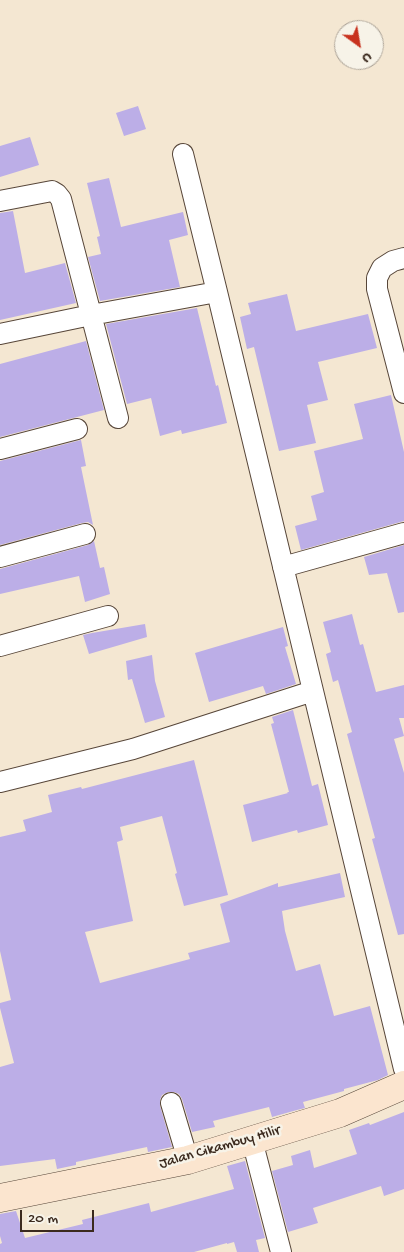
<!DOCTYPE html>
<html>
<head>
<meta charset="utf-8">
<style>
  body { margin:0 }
  #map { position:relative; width:404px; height:1252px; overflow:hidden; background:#f4e7d2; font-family:"Gochi Hand",sans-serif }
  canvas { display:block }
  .north { position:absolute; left:334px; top:20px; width:50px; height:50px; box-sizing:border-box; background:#f7f3e8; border:1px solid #aca397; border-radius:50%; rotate:148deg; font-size:14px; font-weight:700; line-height:20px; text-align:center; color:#3b2a1e }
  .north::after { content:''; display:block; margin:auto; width:18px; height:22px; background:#c8321e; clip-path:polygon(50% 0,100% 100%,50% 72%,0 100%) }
  .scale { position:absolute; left:20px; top:1210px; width:74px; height:22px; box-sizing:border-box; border:2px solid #3b2a1e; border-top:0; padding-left:6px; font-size:15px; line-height:18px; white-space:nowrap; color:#3b2a1e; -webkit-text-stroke:4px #f7f3e8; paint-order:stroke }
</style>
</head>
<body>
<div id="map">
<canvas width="404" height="1252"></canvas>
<div class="north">U</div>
<div class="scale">20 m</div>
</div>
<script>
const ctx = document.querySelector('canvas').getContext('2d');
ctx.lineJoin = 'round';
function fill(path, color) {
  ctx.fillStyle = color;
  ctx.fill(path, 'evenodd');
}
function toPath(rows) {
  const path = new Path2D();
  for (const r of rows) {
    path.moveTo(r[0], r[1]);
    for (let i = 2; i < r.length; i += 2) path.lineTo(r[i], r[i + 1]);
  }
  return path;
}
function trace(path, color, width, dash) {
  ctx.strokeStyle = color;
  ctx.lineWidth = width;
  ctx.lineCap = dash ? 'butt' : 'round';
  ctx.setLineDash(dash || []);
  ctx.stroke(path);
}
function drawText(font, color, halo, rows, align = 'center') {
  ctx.font = font + ' "Gochi Hand",sans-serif';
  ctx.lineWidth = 5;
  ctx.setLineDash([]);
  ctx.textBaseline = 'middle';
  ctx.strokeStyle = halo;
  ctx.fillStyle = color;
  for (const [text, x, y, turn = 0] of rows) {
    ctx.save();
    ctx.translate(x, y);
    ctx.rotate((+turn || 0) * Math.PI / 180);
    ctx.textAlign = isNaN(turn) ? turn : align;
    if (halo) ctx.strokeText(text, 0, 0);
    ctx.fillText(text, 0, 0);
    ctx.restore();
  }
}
const building = toPath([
  [138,106,146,129,124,136,116,113],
  [30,137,39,165,0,177,0,146],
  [109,178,121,227,183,212,188,235,169,240,180,287,100,301,88,257,101,254,97,237,100,236,87,183],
  [13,211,25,273,65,263,76,303,0,320,0,213],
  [287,294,296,331,368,314,377,348,318,362,328,400,307,405,316,443,279,451,254,347,247,349,240,317,251,314,248,303],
  [197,308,216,386,218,385,227,423,182,434,181,430,160,436,151,398,127,404,106,324],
  [86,341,104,410,0,437,0,364],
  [391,395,404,452,404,521,301,550,295,526,317,520,311,496,324,492,314,451,363,439,354,404],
  [81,440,86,466,81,467,93,525,88,522,82,523,0,545,0,461],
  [94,541,100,568,104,567,110,594,85,602,79,576,0,594,0,569,88,545],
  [404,545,404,612,398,613,387,573,369,575,364,557],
  [352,614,360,645,363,644,376,692,404,685,404,718,399,718,404,736,394,739,404,773,404,934,398,935,372,839,375,838,347,734,352,732,338,680,333,682,326,654,331,652,323,622],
  [145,624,147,637,89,654,83,635,92,633],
  [283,627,288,646,285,647,296,684,266,694,263,686,209,702,195,653],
  [152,655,155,681,165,717,145,723,132,679,128,680,126,661],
  [293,710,312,786,318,784,328,825,298,833,297,830,252,842,243,805,288,793,287,792,289,792,271,724,274,723,272,717],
  [194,760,228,895,184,906,175,874,177,873,162,816,120,827,123,840,117,842,133,921,85,932,100,983,190,959,188,953,230,942,220,904,278,883,278,887,340,873,345,897,282,911,285,931,296,971,320,964,334,1016,370,1006,388,1075,378,1080,344,1089,344,1091,303,1102,305,1108,297,1110,272,1117,269,1107,213,1121,215,1127,192,1132,182,1099,179,1094,174,1092,168,1092,162,1095,160,1100,160,1106,172,1147,148,1152,147,1147,76,1162,76,1165,57,1169,55,1159,0,1166,0,1067,14,1063,0,1008,0,1003,11,1000,0,951,0,837,26,831,23,820,52,812,48,795,81,787,82,789],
  [404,1112,404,1189,384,1196,381,1186,313,1208,318,1223,288,1232,272,1171,293,1165,291,1156,310,1150,314,1168,357,1154,349,1130,369,1123,370,1125],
  [245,1161,265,1238,256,1240,259,1252,237,1252,234,1242,227,1244,227,1243,194,1252,0,1252,0,1244,2,1243,0,1236,0,1214,16,1211,25,1238,83,1224,82,1220,149,1203,151,1212,234,1189,227,1166]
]);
const street = toPath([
  [183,154,217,292,404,1069],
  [0,201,52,191,57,194,61,199,118,418],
  [404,258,393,261,382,268,377,278,377,289,404,393],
  [0,334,91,315,217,292],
  [0,449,77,429],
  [0,557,85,534],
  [283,567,404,533],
  [0,646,108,616],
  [0,782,133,749,313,691],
  [171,1103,188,1160],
  [252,1140,281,1252]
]);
const secondary = toPath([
  [0,1198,188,1160,340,1113,404,1085]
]);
const streetNames = [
  ["Jalan Cikambuy Hilir",220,1148,-16]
];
fill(building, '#bcaee7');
trace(street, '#574639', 22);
trace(secondary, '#574639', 29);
trace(street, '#fff', 20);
trace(secondary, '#fbe5cf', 28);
drawText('15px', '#3b2a1e', '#f7f3e8', streetNames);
</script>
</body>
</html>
